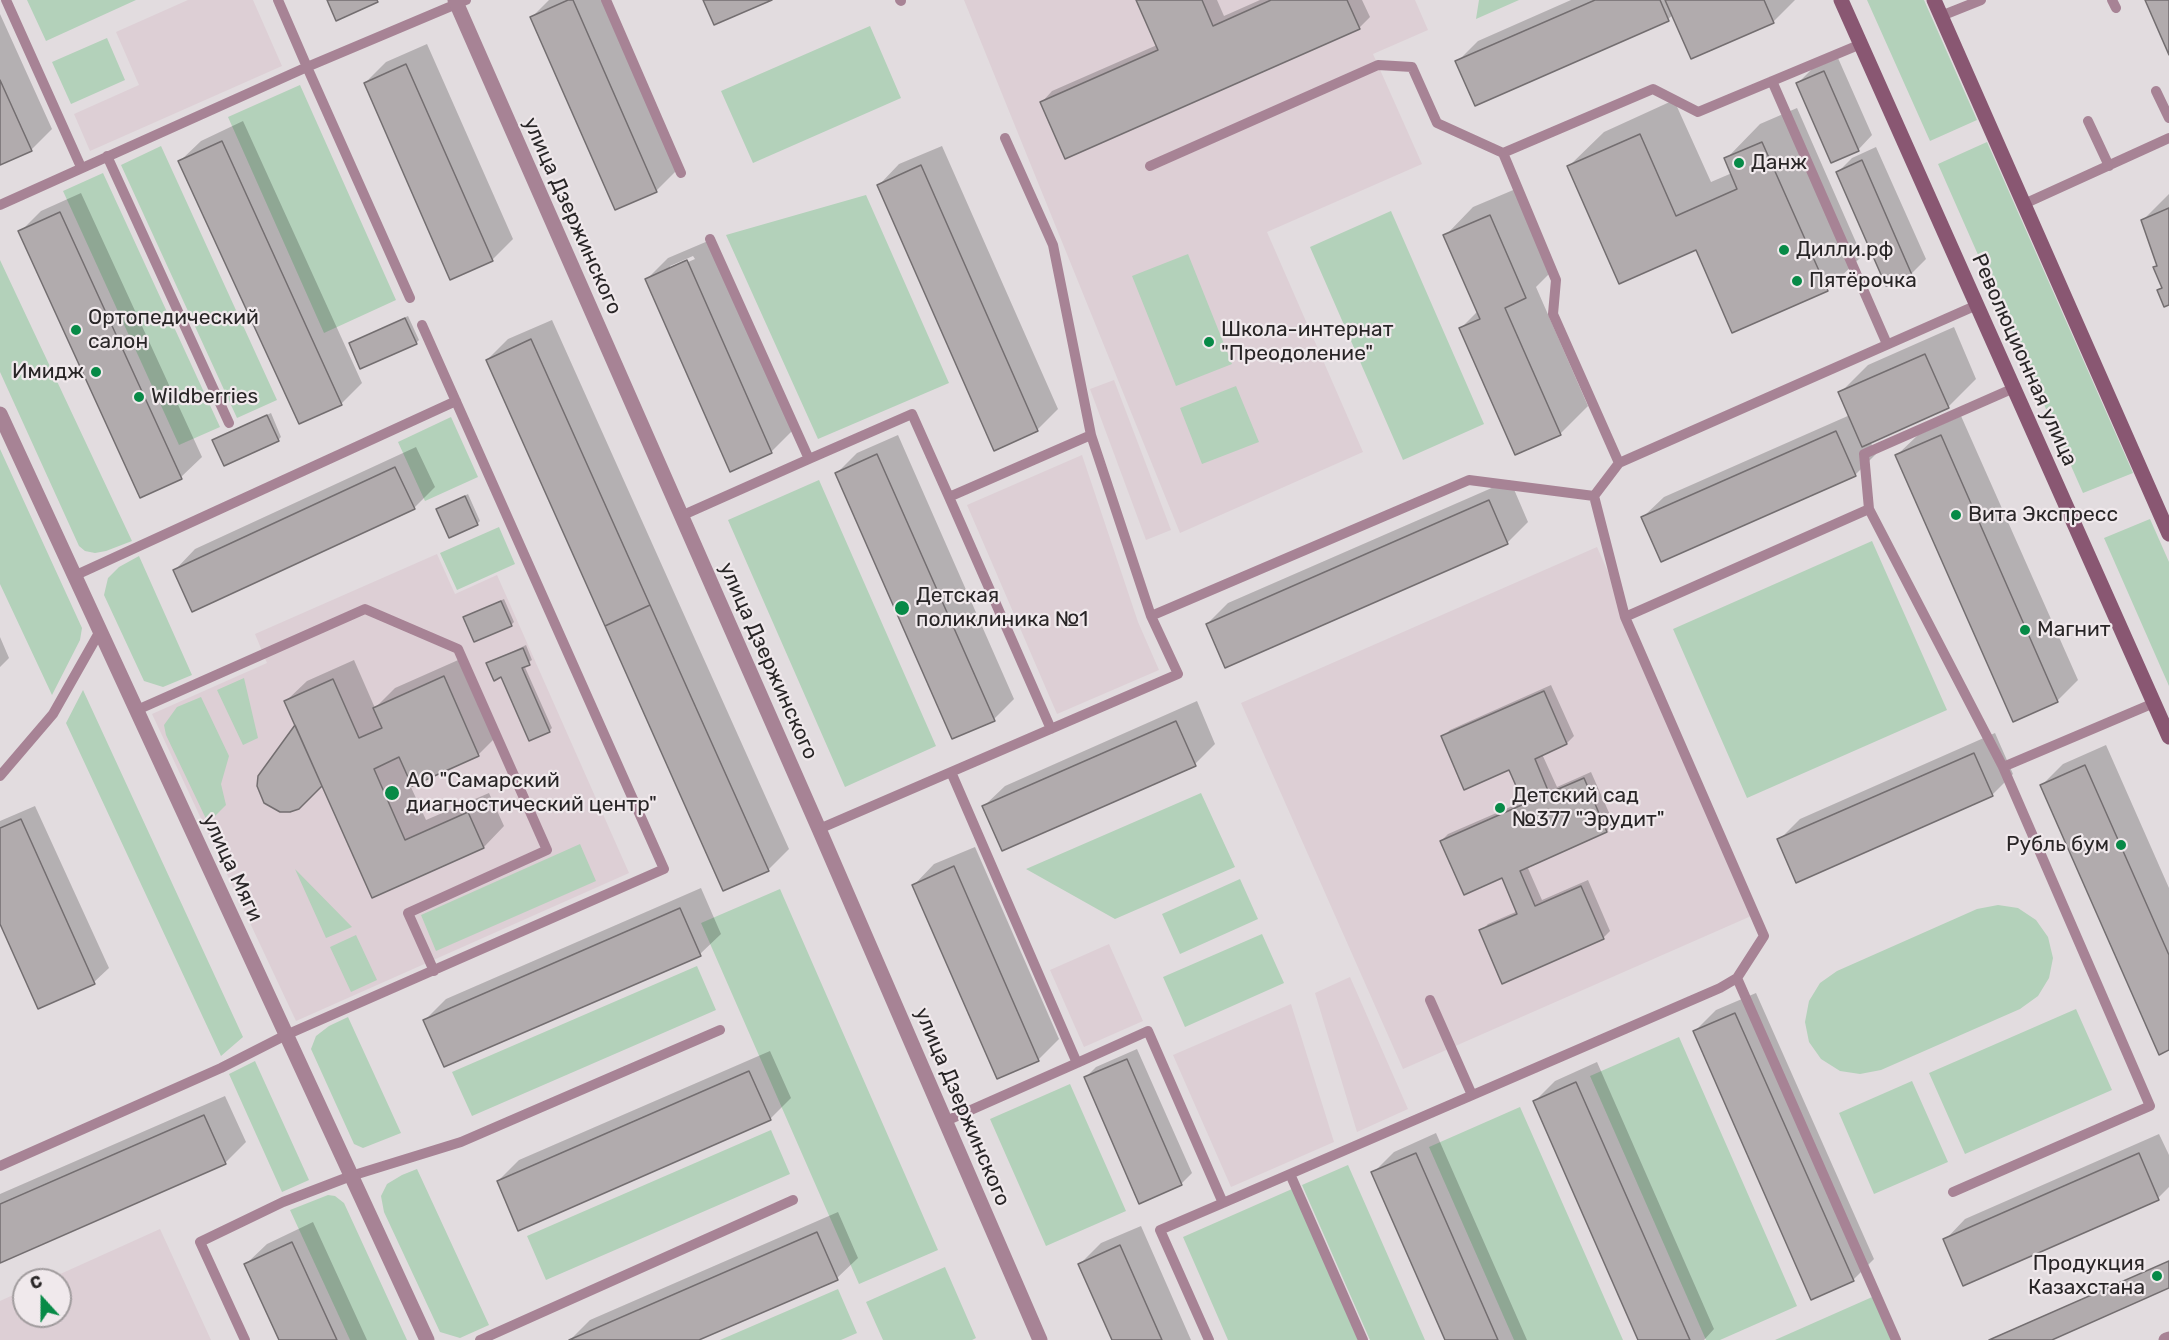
<!DOCTYPE html>
<html>
<head>
<meta charset="utf-8">
<style>
  body { margin:0 }
  #map { position:relative; width:2169px; height:1340px; overflow:hidden; background:#e2dcdf; font-family:Rubik,sans-serif }
  canvas { display:block }
  .north { position:absolute; left:12px; top:1268px; width:60px; height:60px; box-sizing:border-box; background:#f0e9ec; border:2px solid #a09b9d; border-radius:50%; rotate:339deg; font-size:16px; font-weight:700; line-height:24px; text-align:center; color:#282526 }
  .north::after { content:''; display:block; margin:auto; width:21px; height:27px; background:#078a47; clip-path:polygon(50% 0,100% 100%,50% 72%,0 100%) }
</style>
</head>
<body>
<div id="map">
<canvas width="2169" height="1340"></canvas>
<div class="north">С</div>
</div>
<script>
const ctx = document.querySelector('canvas').getContext('2d');
ctx.lineJoin = 'round';
function fill(path, color) {
  ctx.fillStyle = color;
  ctx.fill(path, 'evenodd');
}
function toPath(rows) {
  const path = new Path2D();
  for (const r of rows) {
    path.moveTo(r[0], r[1]);
    for (let i = 2; i < r.length; i += 2) path.lineTo(r[i], r[i + 1]);
  }
  return path;
}
function trace(path, color, width, dash) {
  ctx.strokeStyle = color;
  ctx.lineWidth = width;
  ctx.lineCap = dash ? 'butt' : 'round';
  ctx.setLineDash(dash || []);
  ctx.stroke(path);
}
function drawText(font, color, halo, rows, align = 'center') {
  ctx.font = font + ' Rubik,sans-serif';
  ctx.lineWidth = 4.5;
  ctx.setLineDash([]);
  ctx.textBaseline = 'middle';
  ctx.strokeStyle = halo;
  ctx.fillStyle = color;
  for (const [text, x, y, turn = 0] of rows) {
    ctx.save();
    ctx.translate(x, y);
    ctx.rotate((+turn || 0) * Math.PI / 180);
    ctx.textAlign = isNaN(turn) ? turn : align;
    if (halo) ctx.strokeText(text, 0, 0);
    ctx.fillText(text, 0, 0);
    ctx.restore();
  }
}
const built = toPath([
  [188,0,253,0,282,66,90,151,74,114,139,85,116,32],
  [964,0,1415,0,1428,30,1373,54,1422,164,1267,232,1363,452,1180,533],
  [1114,380,1171,530,1146,540,1090,389],
  [1082,455,1138,622,1159,670,1057,714,967,505],
  [1597,547,1758,913,1403,1069,1241,703],
  [437,554,455,594,497,575,629,873,296,1021,152,714,267,663,255,634],
  [1109,944,1143,1021,1084,1047,1050,970],
  [1350,977,1408,1109,1357,1132,1315,993],
  [1291,1004,1334,1142,1231,1187,1173,1055],
  [160,1229,211,1340,0,1340,0,1301,24,1290,24,1316,60,1316,60,1280,47,1280]
]);
const green = toPath([
  [27,0,136,0,46,41],
  [1479,0,1519,0,1476,19],
  [1867,0,1924,0,1977,120,1930,141],
  [870,26,901,98,753,163,721,91],
  [107,38,125,80,71,104,52,62],
  [300,85,396,300,324,333,228,117],
  [1987,142,2133,473,2083,493,1938,164],
  [161,146,277,400,237,418,121,165],
  [103,173,220,427,179,445,63,191],
  [866,195,949,383,818,439,726,235],
  [1391,211,1484,424,1403,460,1310,247],
  [1188,254,1232,364,1176,386,1132,276],
  [0,260,132,541,106,551,95,553,85,551,79,546,0,372],
  [1236,386,1259,442,1202,464,1180,408],
  [451,417,478,477,425,501,398,442],
  [0,449,82,628,80,640,52,695,0,584],
  [819,480,936,746,845,787,728,520],
  [2150,519,2169,562,2169,686,2104,538],
  [499,527,515,564,457,590,440,553],
  [1872,541,1947,710,1747,798,1673,629],
  [139,556,192,675,163,687,144,681,104,595,108,578,119,567],
  [244,678,258,738,243,745,217,690],
  [83,690,243,1037,221,1056,66,723],
  [201,697,229,756,221,784,226,805,208,823,166,735,164,725,177,707],
  [1201,793,1235,867,1115,919,1026,869],
  [580,844,596,881,436,951,421,915],
  [295,869,352,927,326,938],
  [1240,879,1258,919,1180,954,1162,914],
  [780,889,938,1250,859,1284,701,923],
  [1998,905,2018,908,2036,920,2048,937,2053,958,2049,978,2038,996,2020,1009,1881,1070,1860,1074,1840,1071,1821,1059,1809,1042,1805,1022,1809,1001,1820,983,1837,971,1977,909],
  [1262,934,1284,983,1185,1027,1163,977],
  [356,935,377,980,351,992,330,947],
  [697,966,716,1010,472,1116,452,1072],
  [2076,1009,2112,1090,1965,1154,1929,1073],
  [348,1017,401,1133,363,1148,354,1144,311,1049,316,1036,329,1026],
  [1679,1037,1797,1306,1720,1340,1706,1340,1590,1076],
  [255,1061,309,1180,282,1192,229,1074],
  [1912,1081,1948,1162,1874,1194,1839,1113],
  [1070,1084,1126,1211,1046,1246,990,1119],
  [1520,1107,1623,1340,1514,1340,1429,1147],
  [771,1130,790,1174,546,1280,527,1236],
  [1348,1165,1425,1340,1370,1340,1302,1185],
  [417,1169,489,1325,460,1338,440,1332,384,1212,381,1196,387,1184,402,1175],
  [1292,1189,1358,1340,1228,1340,1183,1237],
  [328,1195,335,1196,344,1203,407,1340,350,1340,290,1210],
  [945,1267,976,1338,972,1340,883,1340,866,1302],
  [838,1289,857,1333,841,1340,720,1340],
  [1879,1294,1899,1340,1775,1340]
]);
const shadow = toPath([
  [549,0,602,0,677,170,656,191,532,17],
  [1137,0,1217,0,1224,16,1260,0,1362,0,1370,17,1359,28,1042,102,1052,91,1157,45],
  [1571,0,1795,0,1773,22,1673,15,1668,19,1476,104,1457,62,1478,41],
  [0,14,52,129,31,150,0,164],
  [427,44,513,239,492,260,365,83,386,62],
  [1838,58,1872,135,1858,150,1798,83,1812,69],
  [1674,100,1711,182,1732,173,1726,159,1760,124,1797,108,1862,256,1827,290,1696,248,1569,166,1604,132],
  [243,121,362,383,342,403,300,422,180,161,201,141],
  [942,146,1058,409,1037,430,879,185,899,164],
  [1876,147,1926,259,1912,273,1887,284,1838,172,1852,158],
  [1518,188,1554,269,1536,287,1588,406,1560,434,1461,328,1478,311,1445,236,1473,207],
  [81,193,202,457,181,477,20,232,41,211],
  [2169,194,2169,304,2159,291,2163,287,2155,268,2158,264,2143,220],
  [708,241,792,431,771,452,647,279,668,258],
  [693,256,695,259,670,270,670,266],
  [408,316,419,340,416,343,350,344],
  [552,320,789,849,768,870,487,360,508,339],
  [1954,327,1976,379,1948,407,1870,441,1876,454,1855,475,1643,517,1664,497,1850,415,1840,393,1868,365],
  [271,413,281,437,278,440,214,440],
  [1961,416,2078,680,2057,701,1897,455,1918,435],
  [898,435,1014,699,994,719,837,473,857,453],
  [416,447,435,487,414,508,175,570,195,549],
  [1510,480,1528,522,1507,543,1207,624,1228,603],
  [468,494,480,521,477,524,438,510],
  [504,599,514,622,511,625,465,618],
  [0,637,9,658,0,667],
  [526,645,532,660,524,665,552,728,549,731,502,675,488,664],
  [465,657,499,734,478,755,410,785,426,820,489,793,504,826,484,847,373,896,286,701,307,681,354,660,375,708,395,688],
  [1551,685,1574,736,1567,743,1542,754,1557,787,1591,772,1614,824,1607,831,1527,866,1542,900,1588,880,1610,931,1603,938,1481,931,1488,924,1518,911,1502,876,1441,841,1448,834,1524,801,1510,768,1443,737,1450,730],
  [1197,701,1215,744,1195,764,984,806,1005,786],
  [1995,733,2013,774,1992,795,1779,840,1800,819],
  [2106,745,2169,888,2169,1049,2042,785,2063,764],
  [35,806,109,968,94,982,39,1007,0,921,0,821],
  [975,847,1059,1039,1038,1060,914,885,934,864],
  [701,888,721,934,700,954,425,1020,446,999],
  [1756,993,1874,1259,1853,1280,1695,1031,1716,1010],
  [1137,1049,1192,1173,1181,1184,1085,1078,1096,1067],
  [770,1051,791,1098,770,1119,498,1181,519,1160],
  [1597,1062,1714,1329,1704,1340,1639,1340,1534,1102,1555,1081],
  [225,1096,246,1142,225,1163,0,1262,0,1194],
  [1436,1133,1527,1340,1447,1340,1373,1173,1394,1152],
  [2159,1134,2169,1155,2169,1187,2158,1198,1945,1240,1965,1219],
  [838,1212,858,1258,837,1278,695,1340,570,1340,590,1320],
  [313,1222,367,1340,281,1340,246,1264,267,1244],
  [1141,1226,1191,1340,1113,1340,1080,1264,1101,1243],
  [2169,1261,2169,1287,2048,1340,1988,1340]
]);
const building = toPath([
  [327,0,377,0,378,2,336,21,327,0],
  [568,0,573,0,657,192,615,210,530,17,568,0],
  [703,0,772,0,714,25,703,0],
  [1136,0,1202,0,1213,26,1271,0,1347,0,1360,29,1065,159,1040,102,1158,50,1136,0],
  [1595,0,1660,0,1669,21,1475,106,1455,61,1595,0],
  [1665,0,1764,0,1774,23,1691,59,1665,0],
  [2145,0,2169,0,2169,55,2145,0],
  [406,64,493,261,450,280,364,83,406,64],
  [1824,71,1859,151,1831,163,1796,83,1824,71],
  [0,80,32,151,0,165,0,80],
  [1640,134,1676,216,1737,189,1724,158,1762,142,1828,291,1732,333,1696,250,1619,284,1567,166,1640,134],
  [222,141,342,405,299,424,178,161,222,141],
  [1862,160,1912,275,1886,286,1836,172,1862,160],
  [921,165,1038,431,994,451,877,185,921,165],
  [2169,208,2169,305,2164,307,2157,290,2162,288,2153,267,2157,266,2141,220,2169,208],
  [60,212,182,479,140,498,18,231,60,212],
  [1490,215,1526,298,1505,308,1561,435,1515,455,1459,328,1480,319,1443,235,1490,215],
  [687,260,772,453,730,472,645,279,687,260],
  [405,318,417,344,360,369,349,343,405,318],
  [531,339,650,605,605,626,486,360,531,339],
  [1925,354,1949,408,1862,447,1838,392,1925,354],
  [267,415,279,441,224,466,212,440,267,415],
  [1836,431,1856,476,1661,562,1641,517,1836,431],
  [1941,435,2058,702,2013,722,1895,455,1941,435],
  [877,454,995,721,952,739,835,473,877,454],
  [395,467,415,509,192,612,173,570,395,467],
  [465,496,478,525,449,538,436,509,465,496],
  [1489,500,1508,544,1225,668,1206,624,1489,500],
  [501,601,512,626,474,642,463,617,501,601],
  [650,605,769,871,723,891,605,626,650,605],
  [523,648,530,665,522,668,550,732,529,741,501,677,494,681,486,663,523,648],
  [444,676,479,756,412,786,399,757,374,769,405,840,468,812,484,848,372,898,284,701,333,679,359,738,382,728,373,708,444,676],
  [1544,691,1567,744,1535,759,1549,793,1584,778,1607,832,1520,871,1535,906,1581,886,1604,939,1502,984,1479,930,1517,914,1502,878,1464,895,1440,841,1524,804,1509,770,1464,790,1441,736,1544,691],
  [1176,721,1196,766,1002,851,982,806,1176,721],
  [295,725,322,786,299,809,290,812,280,812,264,803,257,786,258,776,295,725],
  [1974,753,1993,796,1796,883,1777,839,1974,753],
  [2085,765,2169,955,2169,1050,2159,1055,2040,785,2085,765],
  [21,819,95,984,38,1009,0,924,0,828,21,819],
  [954,866,1039,1061,997,1079,912,885,954,866],
  [680,908,701,956,444,1067,423,1020,680,908],
  [1735,1013,1854,1281,1811,1300,1693,1031,1735,1013],
  [1127,1059,1182,1185,1139,1204,1084,1077,1127,1059],
  [749,1071,771,1120,518,1231,497,1181,749,1071],
  [1576,1082,1690,1340,1638,1340,1533,1101,1576,1082],
  [204,1115,226,1164,0,1263,0,1204,204,1115],
  [1416,1153,1498,1340,1445,1340,1371,1172,1416,1153],
  [2139,1153,2159,1200,1963,1286,1943,1239,2139,1153],
  [817,1232,838,1280,699,1340,569,1340,817,1232],
  [292,1242,337,1340,279,1340,244,1264,292,1242],
  [1120,1245,1162,1340,1112,1340,1078,1264,1120,1245],
  [2169,1261,2169,1288,2052,1340,1989,1340,2169,1261]
]);
const service = toPath([
  [6,0,81,167],
  [278,0,307,67,466,0],
  [606,0,681,173],
  [900,0,901,1],
  [2112,0,2116,8],
  [1941,16,1981,0],
  [1861,44,1698,112,1653,89,1503,153,1556,280,1553,314,1619,463,1977,305],
  [1772,81,1887,344],
  [2156,91,2169,118],
  [2088,121,2109,166],
  [107,156,229,423],
  [1150,166,1378,65,1412,67,1437,123,1503,153],
  [2024,204,2169,138],
  [0,205,307,67,410,298],
  [809,459,912,414,949,497,1091,435],
  [1619,463,1594,496,1625,617],
  [949,497,1051,729],
  [1869,509,2003,767],
  [681,516,809,459,710,239],
  [74,576,456,401],
  [1151,616,1469,480,1594,496],
  [137,710,365,609,458,649,547,850,408,913,434,971],
  [0,776,53,714,100,631],
  [819,829,1178,674,1151,616,1091,435,1053,245,1005,138],
  [1430,1000,1472,1095],
  [1077,1063,1148,1031,1223,1203,1160,1230,1209,1340],
  [946,1121,1077,1063,951,772],
  [0,1166,221,1068,286,1035,664,869,422,325],
  [1290,1174,1363,1340],
  [1953,1192,2150,1106,2003,767,2154,703],
  [1223,1203,1720,988,1737,978],
  [245,1340,200,1242,283,1202,351,1176,461,1142,720,1030],
  [480,1340,793,1200],
  [1896,1340,1737,978,1764,936,1625,617,1869,509,1864,454,2014,388]
]);
const minor = toPath([
  [455,0,819,829,1040,1340],
  [0,414,427,1340]
]);
const tertiary = toPath([
  [2166,1340,2169,1339]
]);
const secondary = toPath([
  [1841,0,2169,737],
  [1934,0,2169,534]
]);
const markers = [
  [1739,163,6,"#078a47"],
  [1784,250,6,"#078a47"],
  [1797,281,6,"#078a47"],
  [76,330,6,"#078a47"],
  [1209,342,6,"#078a47"],
  [96,372,6,"#078a47"],
  [139,397,6,"#078a47"],
  [1956,515,6,"#078a47"],
  [902,608,8,"#078a47"],
  [2025,630,6,"#078a47"],
  [392,793,8,"#078a47"],
  [1500,808,6,"#078a47"],
  [2121,845,6,"#078a47"],
  [2157,1276,6,"#078a47"]
];
const poiNames = [
  ["Данж",1751,163],
  ["Дилли.рф",1796,250],
  ["Пятёрочка",1809,281],
  ["Ортопедический",88,318],
  ["салон",88,342],
  ["Школа-интернат",1221,330],
  ["\"Преодоление\"",1221,354],
  ["Имидж",84,372,"right"],
  ["Wildberries",151,397],
  ["Вита Экспресс",1968,515],
  ["Детская",916,596],
  ["поликлиника №1",916,620],
  ["Магнит",2037,630],
  ["АО \"Самарский",406,781],
  ["диагностический центр\"",406,805],
  ["Детский сад",1512,796],
  ["№377 \"Эрудит\"",1512,820],
  ["Рубль бум",2109,845,"right"],
  ["Продукция",2145,1264,"right"],
  ["Казахстана",2145,1288,"right"]
];
const streetNames = [
  ["улица Дзержинского",572,216,66],
  ["Революционная улица",2024,360,66],
  ["улица Дзержинского",768,661,66],
  ["улица Мяги",232,868,65],
  ["улица Дзержинского",962,1107,67]
];
fill(built, '#ddcfd5');
fill(green, '#b3d1ba');
fill(shadow, '#0003');
fill(building, '#b1abad');
trace(building, '#736e70', 1.5);
trace(service, '#a78395', 10);
trace(minor, '#a78395', 15);
trace(tertiary, '#a78395', 15);
trace(secondary, '#895772', 15);
for (const [x, y, r, color] of markers) {
  const dot = new Path2D();
  dot.arc(x, y, r, 0, 2 * Math.PI);
  ctx.fillStyle = color;
  ctx.fill(dot);
  trace(dot, '#f0e9ec', 2);
}
drawText('21px', '#282526', '#f0e9ec', poiNames, 'left');
drawText('21px', '#282526', '#f0e9ec', streetNames);
</script>
</body>
</html>
